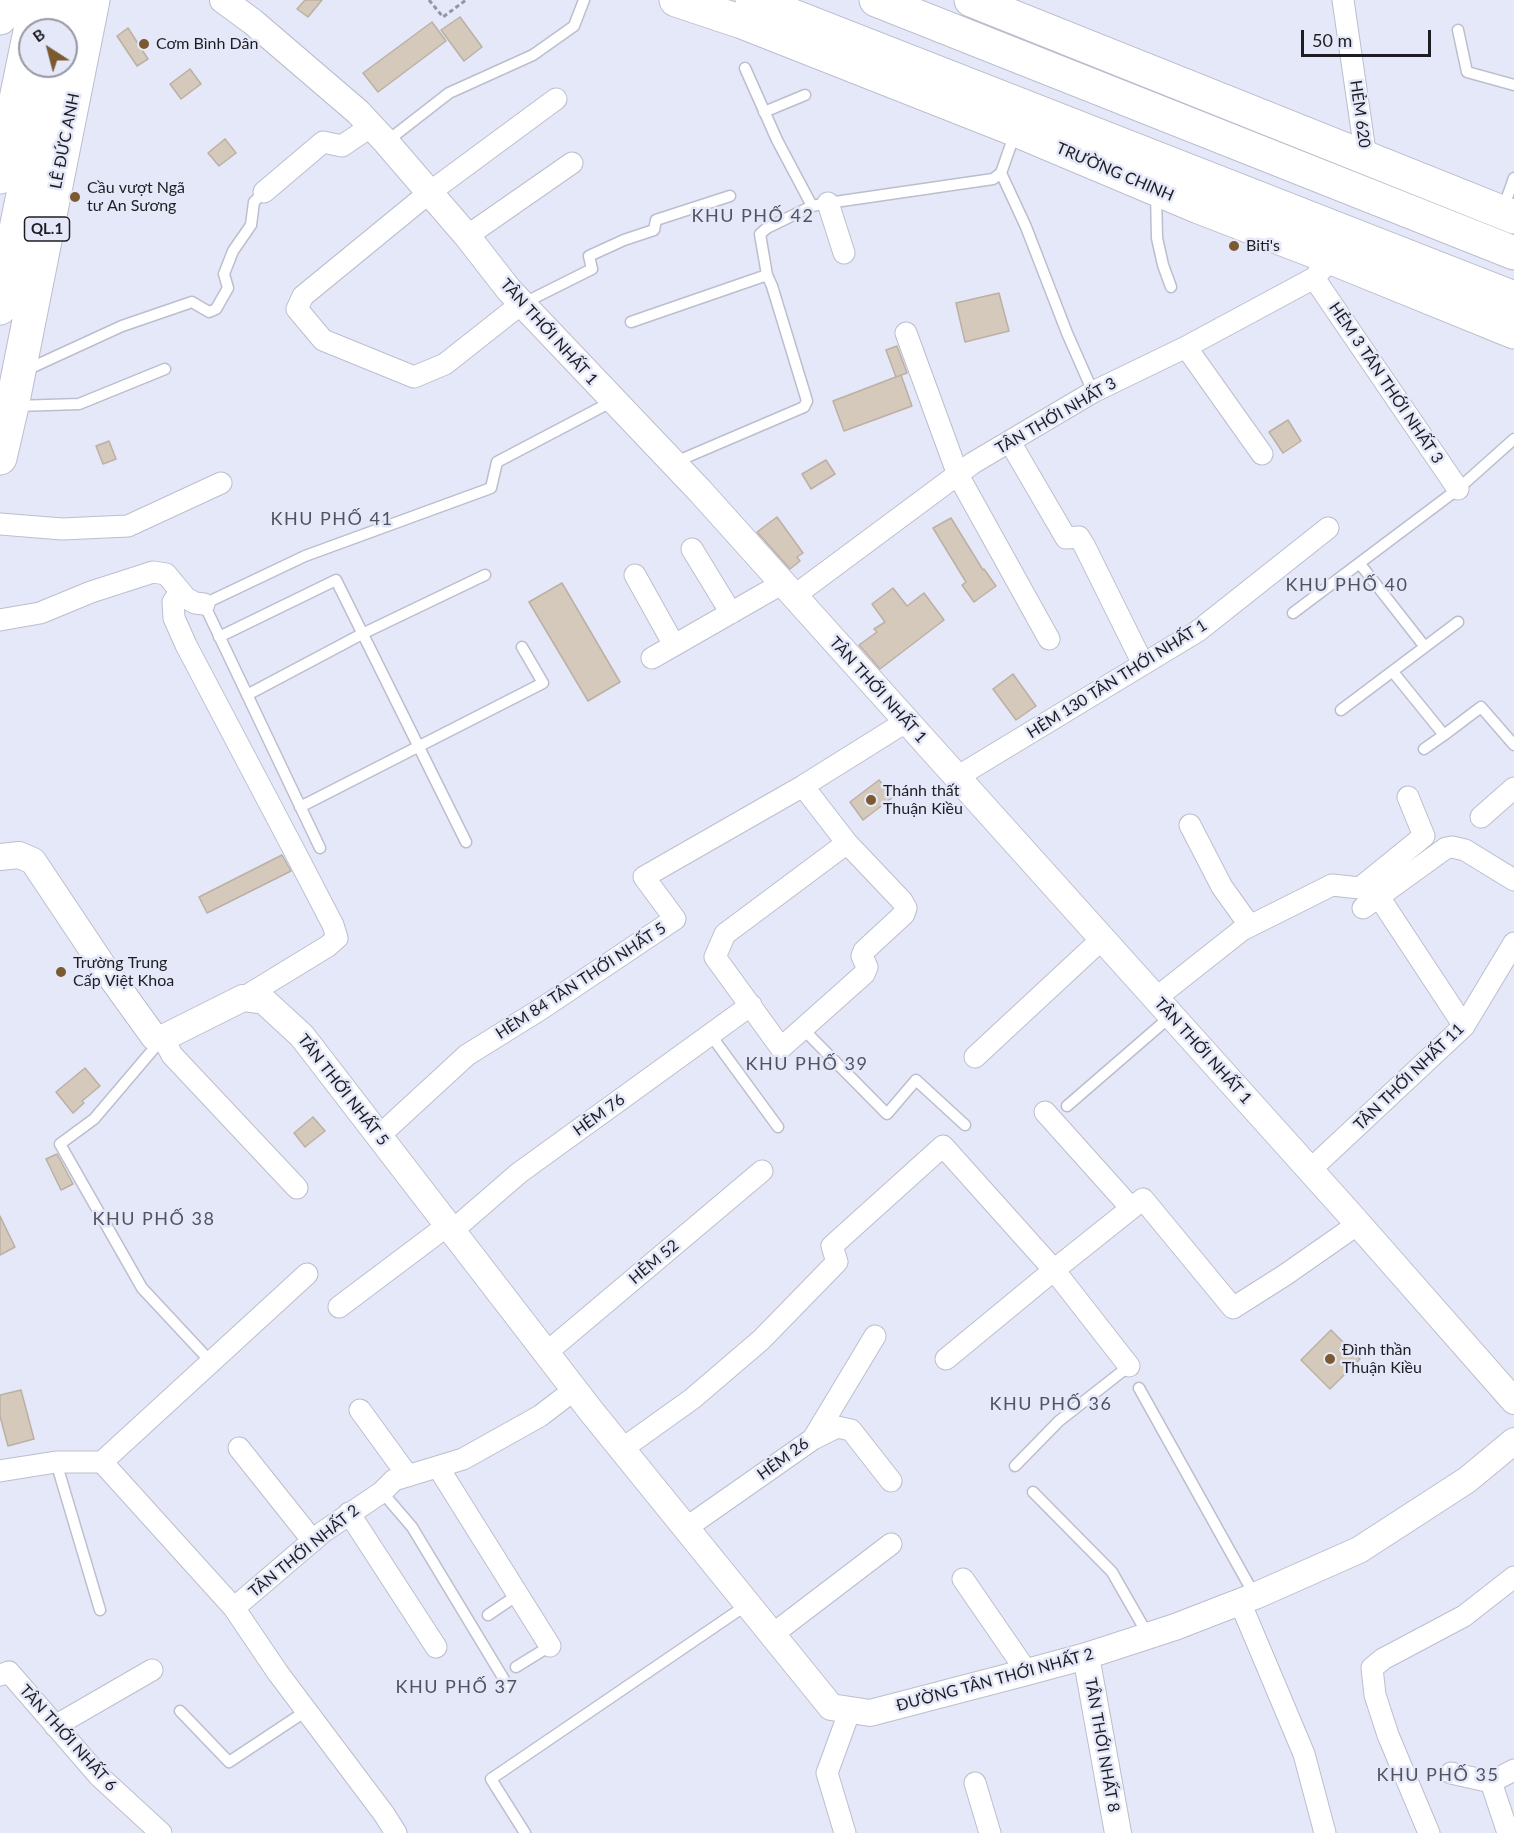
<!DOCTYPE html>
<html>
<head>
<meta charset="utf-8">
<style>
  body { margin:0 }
  #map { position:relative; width:1514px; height:1833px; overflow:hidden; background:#e5e8f8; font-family:Lato,sans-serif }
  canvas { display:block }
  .north { position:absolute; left:18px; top:18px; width:60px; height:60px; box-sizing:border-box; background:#e5e8f8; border:2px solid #9597a3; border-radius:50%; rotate:324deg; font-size:16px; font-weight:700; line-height:24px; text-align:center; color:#1d1d23 }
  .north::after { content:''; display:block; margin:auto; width:21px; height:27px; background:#7b5a31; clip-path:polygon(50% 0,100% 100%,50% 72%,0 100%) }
  .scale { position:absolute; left:1301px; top:30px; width:130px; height:27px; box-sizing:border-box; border:3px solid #1d1d23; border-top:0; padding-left:8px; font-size:18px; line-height:21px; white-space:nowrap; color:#1d1d23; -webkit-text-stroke:4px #e5e8f8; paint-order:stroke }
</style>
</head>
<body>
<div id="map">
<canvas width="1514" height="1833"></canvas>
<div class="north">B</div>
<div class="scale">50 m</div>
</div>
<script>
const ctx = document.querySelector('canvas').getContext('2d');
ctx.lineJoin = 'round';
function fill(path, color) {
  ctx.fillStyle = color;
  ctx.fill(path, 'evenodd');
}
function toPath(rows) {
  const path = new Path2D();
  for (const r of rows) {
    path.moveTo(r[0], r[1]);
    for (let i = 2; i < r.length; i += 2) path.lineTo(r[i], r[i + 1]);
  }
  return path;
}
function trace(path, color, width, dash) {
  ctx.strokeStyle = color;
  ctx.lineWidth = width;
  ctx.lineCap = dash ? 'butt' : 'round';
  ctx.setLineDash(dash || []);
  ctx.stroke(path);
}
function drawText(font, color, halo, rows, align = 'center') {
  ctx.font = font + ' Lato,sans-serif';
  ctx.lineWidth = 5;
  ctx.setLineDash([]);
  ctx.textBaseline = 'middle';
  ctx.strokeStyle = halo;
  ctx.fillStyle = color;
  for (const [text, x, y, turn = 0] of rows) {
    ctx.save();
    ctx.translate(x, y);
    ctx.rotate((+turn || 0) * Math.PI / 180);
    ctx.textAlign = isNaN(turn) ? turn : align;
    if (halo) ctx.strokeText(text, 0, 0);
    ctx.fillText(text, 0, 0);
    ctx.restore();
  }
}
const building = toPath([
  [305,0,322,0,308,17,297,9,305,0],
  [460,17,482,47,464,61,441,30,460,17],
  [432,22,446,41,378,92,363,73,432,22],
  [128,28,148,59,137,66,117,36,128,28],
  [190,69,201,84,181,99,170,84,190,69],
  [225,139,236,153,219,166,208,153,225,139],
  [999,293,1009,331,965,342,956,303,999,293],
  [897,346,907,373,896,377,886,350,897,346],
  [901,375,912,406,844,431,833,401,901,375],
  [1288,420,1301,441,1283,453,1269,432,1288,420],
  [109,441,116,459,103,464,96,446,109,441],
  [826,460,835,474,811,489,802,474,826,460],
  [777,517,803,553,797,557,800,561,790,569,757,532,777,517],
  [951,518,983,570,984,569,996,586,974,602,962,585,966,582,933,528,951,518],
  [562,583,620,682,588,701,529,602,562,583],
  [893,588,907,606,924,593,944,620,880,669,859,645,877,632,874,629,885,622,872,604,893,588],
  [1013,674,1036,706,1016,720,993,689,1013,674],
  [879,780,893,797,863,820,850,802,879,780],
  [282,855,291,871,207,913,199,897,282,855],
  [85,1068,100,1086,82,1101,84,1103,73,1113,56,1092,85,1068],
  [313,1117,325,1131,305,1147,294,1133,313,1117],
  [57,1154,73,1184,61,1190,46,1159,57,1154],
  [0,1216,15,1247,0,1255,0,1216],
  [1331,1330,1360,1359,1330,1389,1301,1360,1331,1330],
  [21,1390,34,1439,8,1446,0,1416,0,1395,21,1390]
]);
const path = toPath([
  [429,0,443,17,466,0]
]);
const service = toPath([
  [1458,30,1467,72,1514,85],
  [745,68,777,140,812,206],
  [764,112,805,95],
  [386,142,449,93,533,55,574,26,584,0],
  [1001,173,1026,227,1067,333,1093,392],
  [1156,193,1157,238,1163,265,1171,287],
  [1503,209,1514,178],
  [522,304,592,269,589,256,624,240,654,230,656,220,730,196],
  [631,322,767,275],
  [24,371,122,326,192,302,209,312,216,309,228,288,224,274,233,251,251,225,254,202,264,192],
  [16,406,79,404,165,369],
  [673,463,804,407,807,401,772,286,767,275,760,234,767,228,812,206,828,203,993,179,1001,173,1015,133],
  [1360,564,1425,647],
  [1293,613,1458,489,1514,439],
  [219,637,336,580,466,842],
  [1393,672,1444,735,1481,707,1514,745],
  [247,695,362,634,485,575],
  [1341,710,1458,622],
  [1424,749,1444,735],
  [300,807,543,683,522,647],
  [320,848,204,604,305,556,491,488,497,462,613,401],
  [803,1029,887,1114,916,1080,965,1125],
  [710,1034,778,1127],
  [162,1039,94,1119,60,1144,142,1288,211,1362],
  [1067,1106,1171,1016],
  [1139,1388,1255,1596],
  [56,1462,100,1610],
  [1015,1466,1059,1421,1129,1366],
  [382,1492,412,1527,508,1686],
  [1033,1492,1112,1572,1148,1635],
  [488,1615,519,1594],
  [516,1667,550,1646],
  [180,1711,229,1762,306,1711],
  [525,1833,491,1779,748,1604]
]);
const minor = toPath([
  [1343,0,1366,158],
  [264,192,323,142,342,146,370,127],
  [828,203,844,253],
  [467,236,572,163],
  [1314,278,1458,489],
  [521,304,445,364,414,377,323,340,297,309,303,296,430,192,556,99],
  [906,333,958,475,1049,639],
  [1186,347,1262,454],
  [1010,442,1066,538,1079,537,1084,545,1143,664],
  [0,524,62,529,128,526,221,483],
  [692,549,731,613],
  [635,575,674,645],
  [180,592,173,602,174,618,186,645,294,850,333,925,337,938,328,946,243,998],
  [794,596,973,463,1093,392,1186,347,1314,278,1332,258],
  [0,620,40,613,91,592,153,572,166,574,186,598,195,603,204,604],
  [652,658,783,583],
  [957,777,1198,631,1328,528],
  [803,786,847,843,902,901,906,908,904,914,864,951,862,956,867,967,864,974,781,1048,715,957,725,934,847,843],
  [1481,817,1514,788],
  [1190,825,1222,887,1250,926],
  [1379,897,1464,1026],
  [1363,908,1446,848,1452,847,1465,850,1514,880],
  [1156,998,1242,930,1332,885,1360,888,1424,836,1408,797],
  [163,1038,172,1055,297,1188],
  [975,1057,1102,939],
  [1045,1112,1131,1208],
  [379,1136,467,1055,541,1009,675,919,644,877,803,786,907,721],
  [1310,1170,1464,1026,1514,943],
  [452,1231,519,1173,751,1005],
  [339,1307,448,1225],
  [546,1353,762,1171],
  [1129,1366,1054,1270,1143,1199,1233,1308,1285,1275,1358,1224],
  [360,1410,408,1476],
  [813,1439,837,1427,851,1430,891,1481],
  [239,1448,313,1541],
  [622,1449,692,1399,761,1340,837,1262,832,1246,943,1146,1054,1270,946,1359],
  [102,1462,307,1274],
  [438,1467,550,1646],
  [0,1471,56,1462,102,1462,234,1608,323,1532,382,1492,394,1480,463,1459,540,1416,574,1390],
  [349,1513,436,1647],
  [686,1528,813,1439,875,1336],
  [963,1579,1027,1672],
  [1240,1602,1304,1754,1325,1833],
  [234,1608,278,1673,384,1814,396,1833],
  [773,1634,891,1544],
  [0,1675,9,1672,99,1776,161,1833],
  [55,1726,152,1670],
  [1451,1773,1491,1782,1508,1833],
  [1491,1782,1514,1770],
  [975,1783,990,1833],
  [845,1833,827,1773,850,1710],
  [1429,1833,1388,1735,1375,1695,1372,1668,1383,1659,1464,1616,1514,1577]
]);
const tertiary = toPath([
  [223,0,253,22,358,112,386,142,467,236,509,290,700,491,1346,1210,1514,1401],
  [0,857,19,855,33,861,105,969,154,1037,163,1038,243,998,264,1001,302,1036,591,1411,831,1707,870,1713,1027,1672,1086,1656,1175,1627,1255,1596,1359,1550,1467,1480,1514,1441],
  [1086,1656,1118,1833]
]);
const primary = toPath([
  [676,0,742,22,1016,130,1199,207,1332,258,1514,332],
  [752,0,1514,298],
  [876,0,1514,253],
  [971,0,1514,217]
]);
const trunk = toPath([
  [0,18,3,0],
  [30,30,36,0],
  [56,30,62,0],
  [0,177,30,31],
  [0,308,49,66],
  [0,458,12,406,93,0]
]);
const markers = [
  [144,44,6,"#7b5a31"],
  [75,197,6,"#7b5a31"],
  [1234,246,6,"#7b5a31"],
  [871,800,6,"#7b5a31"],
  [61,972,6,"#7b5a31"],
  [1330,1359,6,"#7b5a31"]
];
const shields = [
  [47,229,45]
];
const shieldNames = [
  ["QL.1",47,229]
];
const poiNames = [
  ["Cơm Bình Dân",156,44],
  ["Cầu vượt Ngã",87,188],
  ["tư An Sương",87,206],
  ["Biti's",1246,246],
  ["Thánh thất",883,791],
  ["Thuận Kiều",883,809],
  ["Trường Trung",73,963],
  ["Cấp Việt Khoa",73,981],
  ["Đình thần",1342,1350],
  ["Thuận Kiều",1342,1368]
];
const streetNames = [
  ["HẺM 620",1360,114,82],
  ["LÊ ĐỨC ANH",65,141,-79],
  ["TRƯỜNG CHINH",1115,172,23],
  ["TÂN THỚI NHẤT 1",549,332,48],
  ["HẺM 3 TÂN THỚI NHẤT 3",1386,383,56],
  ["TÂN THỚI NHẤT 3",1056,416,-30],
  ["HẺM 130 TÂN THỚI NHẤT 1",1117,679,-32],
  ["TÂN THỚI NHẤT 1",878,690,48],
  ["HẺM 84 TÂN THỚI NHẤT 5",581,981,-33],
  ["TÂN THỚI NHẤT 1",1203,1051,48],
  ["TÂN THỚI NHẤT 11",1409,1077,-44],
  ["TÂN THỚI NHẤT 5",343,1090,52],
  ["HẺM 76",599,1115,-36],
  ["HẺM 52",654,1262,-40],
  ["HẺM 26",783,1459,-36],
  ["TÂN THỚI NHẤT 2",304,1551,-39],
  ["ĐƯỜNG TÂN THỚI NHẤT 2",995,1680,-15],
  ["TÂN THỚI NHẤT 6",68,1738,48],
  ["TÂN THỚI NHẤT 8",1102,1745,80]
];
const neighbourhoodNames = [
  ["KHU PHỐ 42",753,216],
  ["KHU PHỐ 41",332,519],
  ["KHU PHỐ 40",1347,585],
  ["KHU PHỐ 39",807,1064],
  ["KHU PHỐ 38",154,1219],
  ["KHU PHỐ 36",1051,1404],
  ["KHU PHỐ 37",457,1687],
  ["KHU PHỐ 35",1438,1775]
];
fill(building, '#d5c9bc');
trace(building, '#bbb0a3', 1.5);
trace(service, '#bcbece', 13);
trace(minor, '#bcbece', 23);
trace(tertiary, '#bcbece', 28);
trace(primary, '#bcbece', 35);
trace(trunk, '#bcbece', 35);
trace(path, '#9496a2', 3, [4.5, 3]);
trace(service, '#fff', 10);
trace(minor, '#fff', 21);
trace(tertiary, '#fff', 26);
trace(primary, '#fff', 33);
trace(trunk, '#fff', 33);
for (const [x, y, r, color] of markers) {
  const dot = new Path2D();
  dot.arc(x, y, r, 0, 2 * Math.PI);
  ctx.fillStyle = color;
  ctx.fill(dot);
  trace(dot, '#e5e8f8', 2);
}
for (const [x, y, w] of shields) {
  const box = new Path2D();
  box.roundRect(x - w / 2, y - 12, w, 24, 4.5);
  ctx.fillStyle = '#e5e8f8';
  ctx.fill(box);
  trace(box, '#1d1d23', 1.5);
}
drawText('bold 15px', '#1d1d23', null, shieldNames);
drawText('16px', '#1d1d23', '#e5e8f8', poiNames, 'left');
drawText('16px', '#1d1d23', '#e5e8f8', streetNames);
ctx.letterSpacing = '1.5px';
drawText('18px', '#515361', '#e5e8f8', neighbourhoodNames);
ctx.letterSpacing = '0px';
</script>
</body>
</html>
